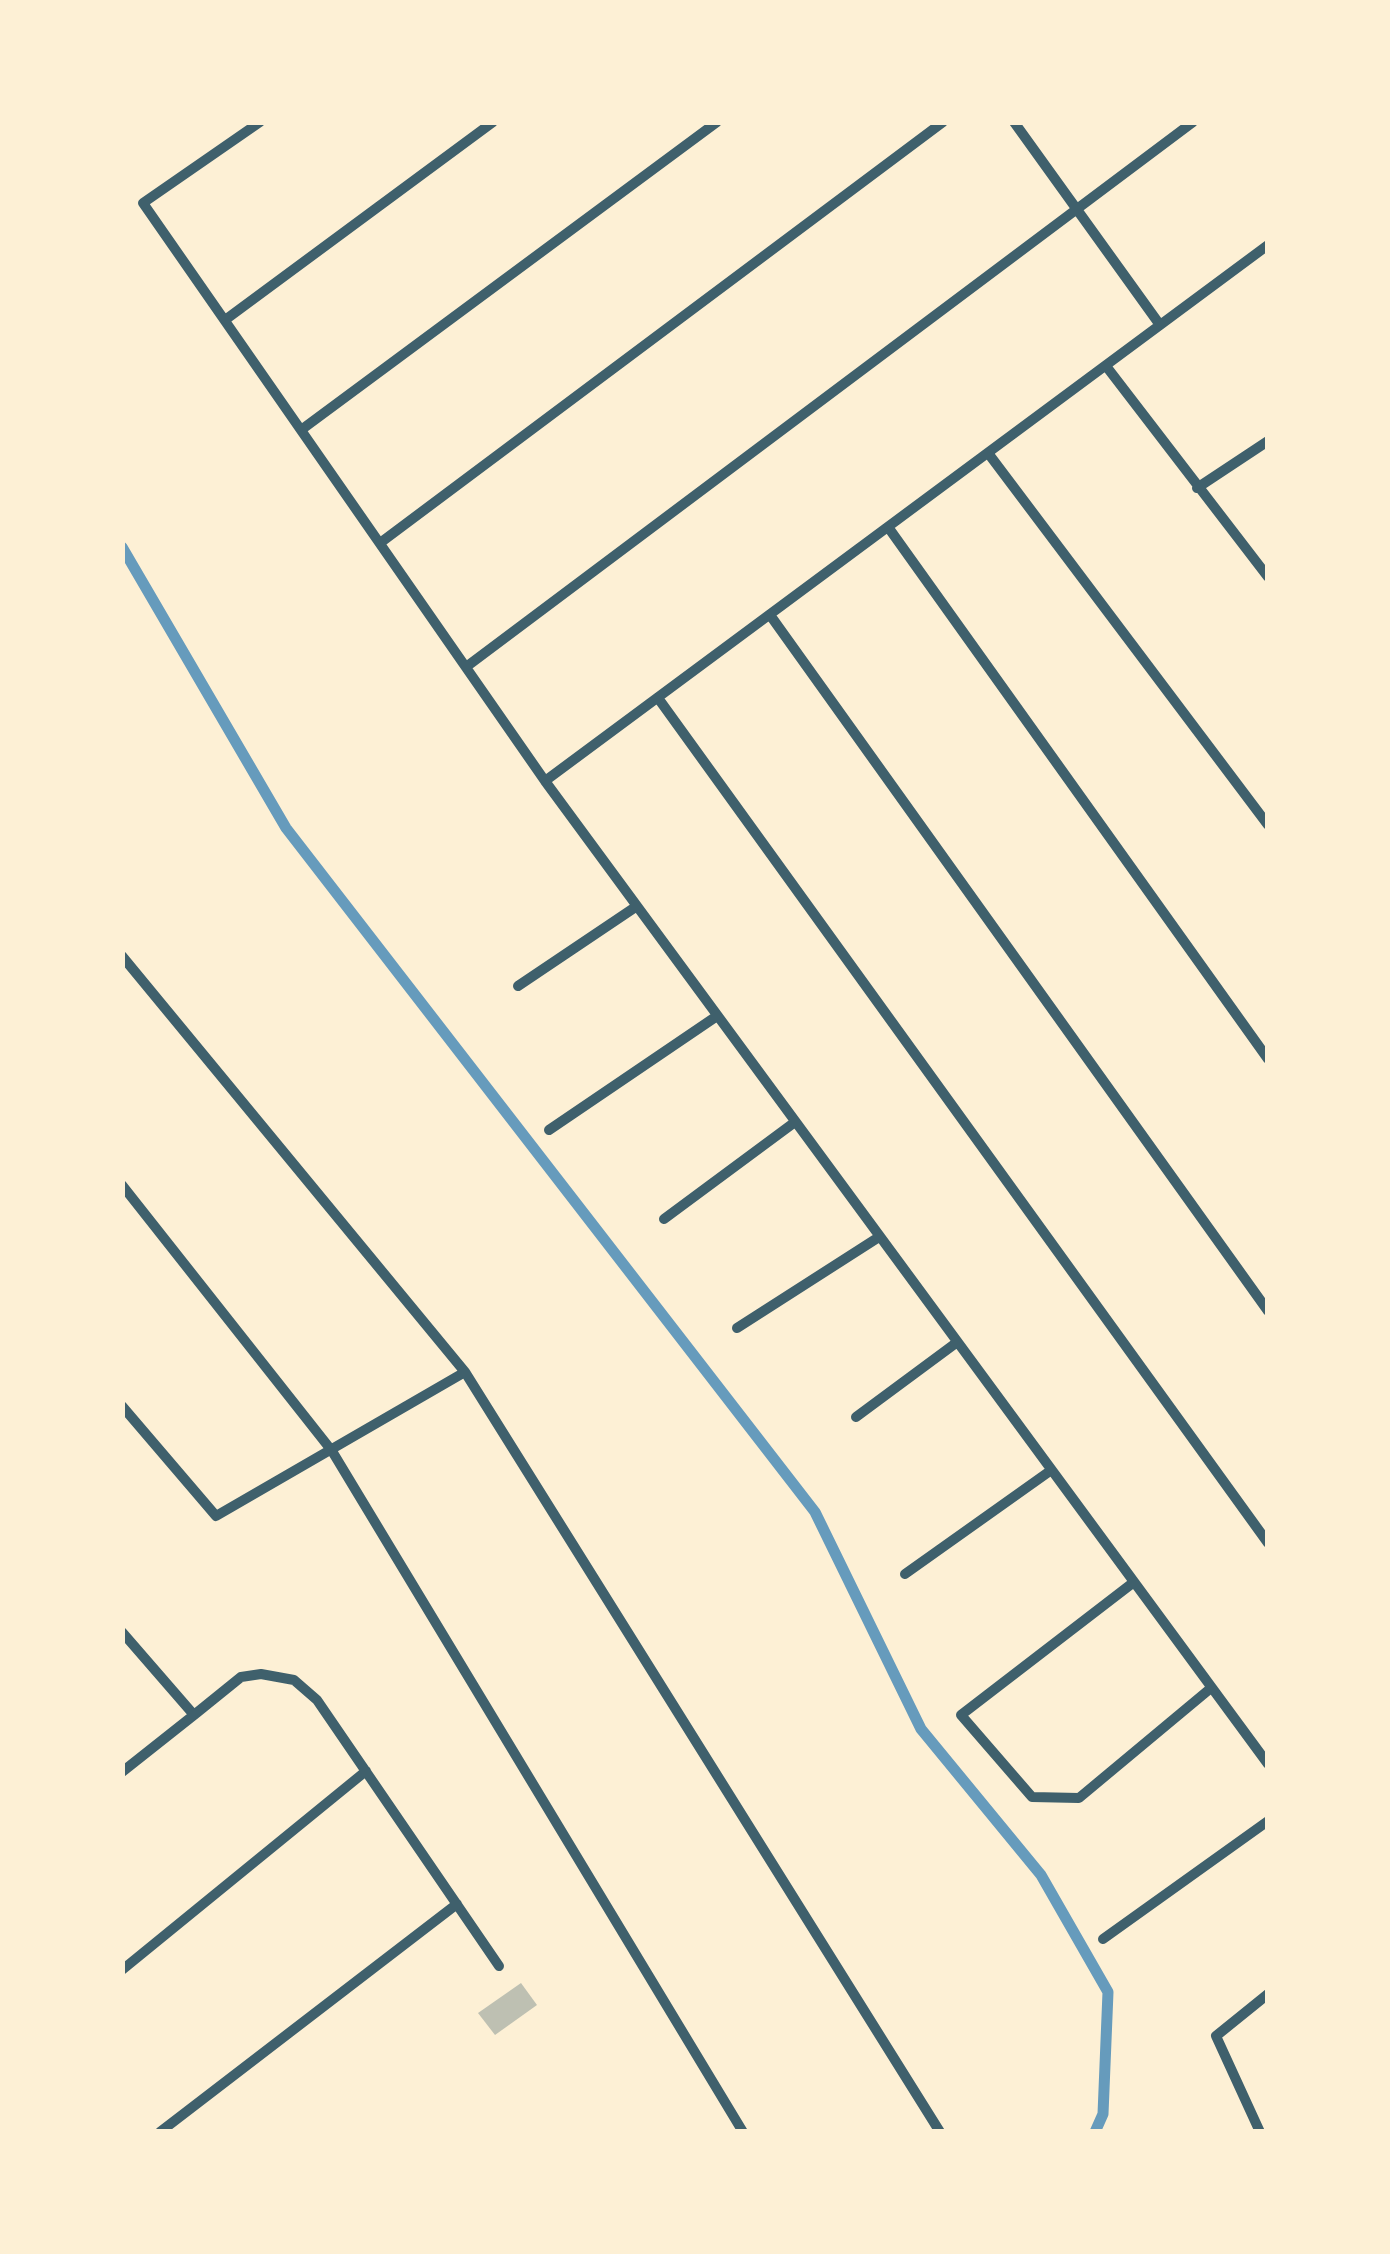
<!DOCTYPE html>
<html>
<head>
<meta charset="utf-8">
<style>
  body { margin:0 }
  #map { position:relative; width:1390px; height:2254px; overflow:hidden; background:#fdf0d5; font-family:"Varela Round",sans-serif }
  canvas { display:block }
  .frame { position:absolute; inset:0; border:125px solid #fdf0d5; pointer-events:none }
</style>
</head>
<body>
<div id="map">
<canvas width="1390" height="2254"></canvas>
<div class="frame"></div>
</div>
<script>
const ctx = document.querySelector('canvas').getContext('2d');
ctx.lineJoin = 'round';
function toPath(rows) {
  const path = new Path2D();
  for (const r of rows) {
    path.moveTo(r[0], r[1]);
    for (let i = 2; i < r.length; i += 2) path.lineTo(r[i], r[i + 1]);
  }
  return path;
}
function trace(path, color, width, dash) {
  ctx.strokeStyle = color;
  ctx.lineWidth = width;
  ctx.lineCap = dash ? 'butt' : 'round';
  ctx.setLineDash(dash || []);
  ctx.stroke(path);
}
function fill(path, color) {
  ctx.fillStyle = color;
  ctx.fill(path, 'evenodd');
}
const stream = toPath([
  [122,547,286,828,815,1512,921,1729,1041,1875,1108,1992,1103,2114,1095,2132]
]);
const building = toPath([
  [521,1983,537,2005,495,2035,478,2013]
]);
const minor = toPath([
  [260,122,143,203,545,781,1268,1764],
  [1014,122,1160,325],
  [225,320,493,122],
  [1106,366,1268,577],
  [301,430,717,122],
  [988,453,1268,825],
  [1197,488,1268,441],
  [888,527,1268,1059],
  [380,543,943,122],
  [770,615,1268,1311],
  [466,667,1193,122],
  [658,698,1268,1543],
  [545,781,1268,245],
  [122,956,465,1372,940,2132],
  [518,986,637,906],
  [549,1130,717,1016],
  [122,1185,332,1451,743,2132],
  [664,1219,795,1122],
  [737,1328,879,1237],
  [122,1406,216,1516,465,1372],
  [856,1417,956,1343],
  [905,1574,1050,1471],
  [1134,1582,961,1715,1032,1797,1079,1798,1211,1688],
  [122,1632,194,1715,241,1677,261,1674,294,1680,317,1700,499,1966],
  [122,1772,194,1715],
  [1103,1939,1268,1821],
  [122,1970,366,1771],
  [160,2132,457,1904],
  [1260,2132,1216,2036,1268,1994]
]);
trace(stream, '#669bbc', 11);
fill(building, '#bec0b2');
trace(minor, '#3f606c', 10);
</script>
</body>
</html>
